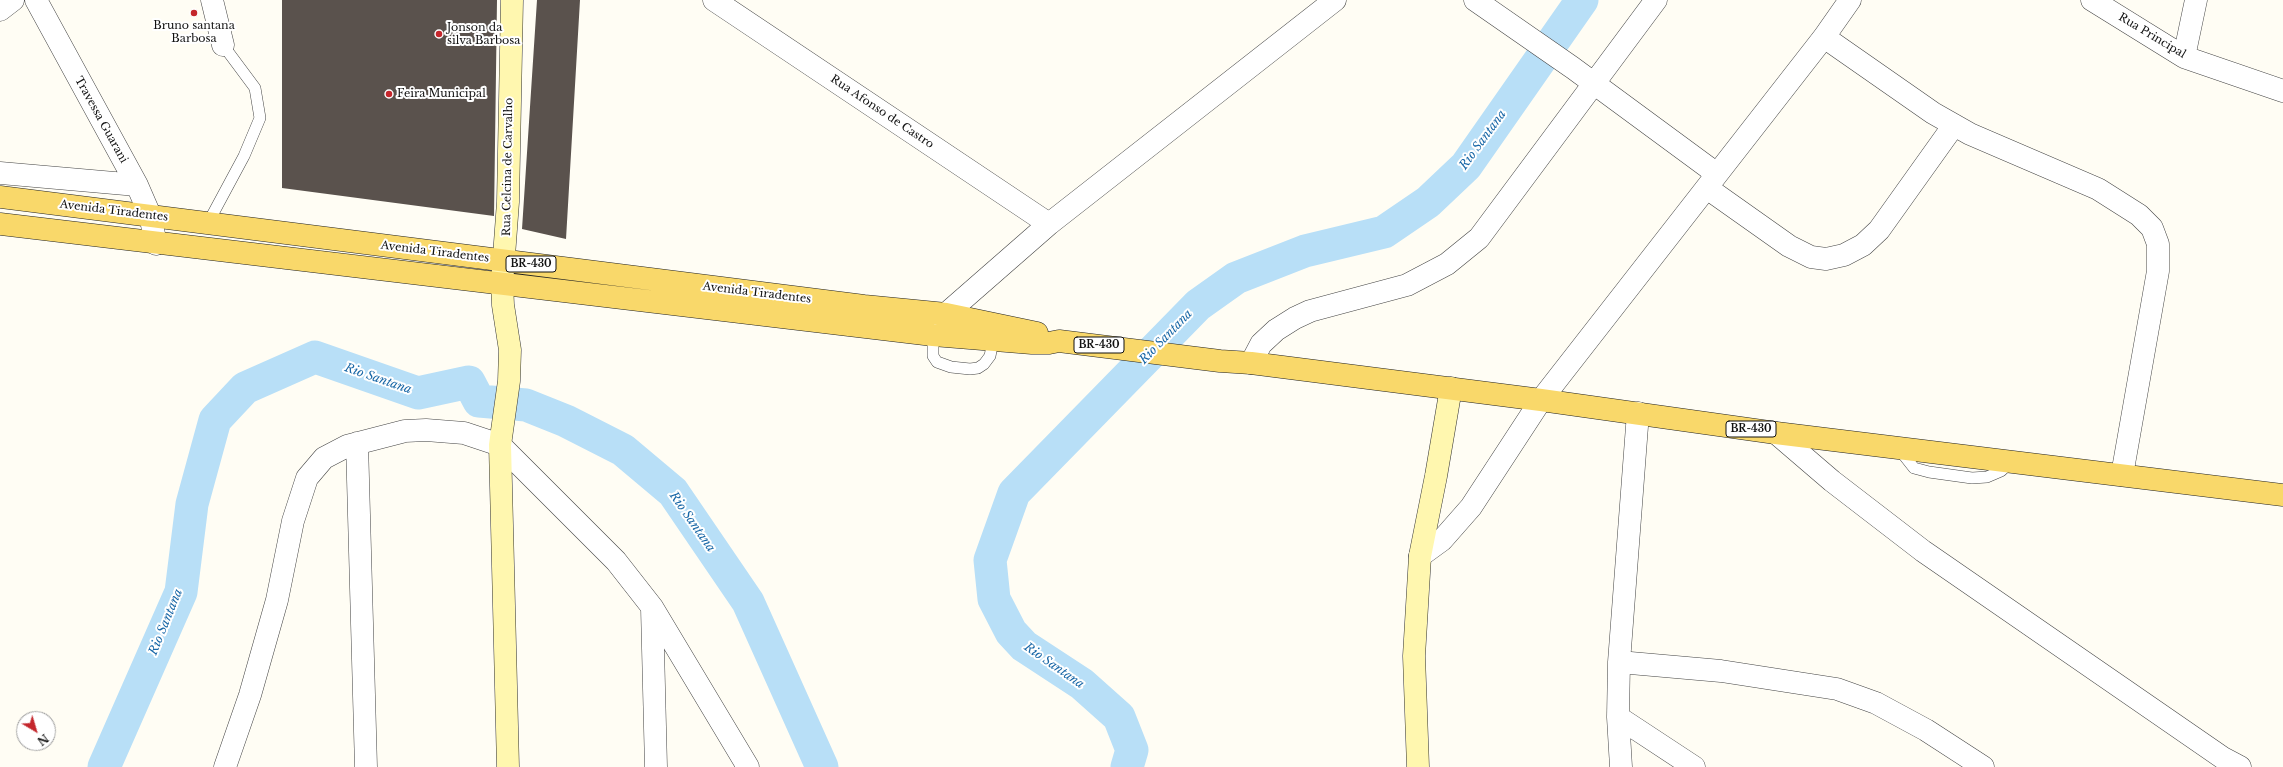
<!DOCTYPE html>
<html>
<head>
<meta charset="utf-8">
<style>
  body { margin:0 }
  #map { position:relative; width:2283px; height:767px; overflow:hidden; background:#fffdf4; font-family:"Libre Baskerville",serif }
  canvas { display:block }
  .north { position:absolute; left:16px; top:711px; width:40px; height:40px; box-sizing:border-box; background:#fff; border:1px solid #a0a0a0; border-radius:50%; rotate:142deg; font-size:11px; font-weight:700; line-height:16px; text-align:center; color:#111 }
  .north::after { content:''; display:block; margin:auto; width:14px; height:18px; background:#c4262c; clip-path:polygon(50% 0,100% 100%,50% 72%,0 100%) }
</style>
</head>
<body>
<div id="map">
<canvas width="2283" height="767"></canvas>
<div class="north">N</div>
</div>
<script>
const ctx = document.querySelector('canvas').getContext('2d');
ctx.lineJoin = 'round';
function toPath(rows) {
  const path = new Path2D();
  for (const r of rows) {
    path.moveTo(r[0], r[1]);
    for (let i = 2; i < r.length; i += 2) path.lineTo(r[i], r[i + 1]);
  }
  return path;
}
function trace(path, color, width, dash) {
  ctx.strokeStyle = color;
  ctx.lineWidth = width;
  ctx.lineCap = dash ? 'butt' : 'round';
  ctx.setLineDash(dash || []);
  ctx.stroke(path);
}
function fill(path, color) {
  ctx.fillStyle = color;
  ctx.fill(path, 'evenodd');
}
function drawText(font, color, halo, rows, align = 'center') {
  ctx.font = font + ' "Libre Baskerville",serif';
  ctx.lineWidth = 4;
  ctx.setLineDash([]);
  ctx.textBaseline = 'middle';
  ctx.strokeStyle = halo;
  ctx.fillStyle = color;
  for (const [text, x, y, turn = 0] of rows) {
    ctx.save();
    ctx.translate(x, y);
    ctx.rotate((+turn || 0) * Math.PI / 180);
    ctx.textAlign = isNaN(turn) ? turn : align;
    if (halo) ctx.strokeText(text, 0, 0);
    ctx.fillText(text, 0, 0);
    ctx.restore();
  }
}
const river = toPath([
  [104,767,181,592,192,504,215,420,245,388,315,357,418,393,469,382,479,401,526,405,566,421,623,450,673,492,748,602,822,767],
  [1127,767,1132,750,1119,717,1082,684,1024,646,1011,632,994,599,990,560,1014,493,1198,305,1236,278,1305,251,1384,232,1428,202,1466,166,1582,0]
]);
const building = toPath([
  [282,0,497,0,494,216,282,188],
  [537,0,580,0,566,239,522,229]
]);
const lane = toPath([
  [208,223,244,156,260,118,255,88,223,45],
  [933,335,933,356,937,362,951,367,970,369,978,368,984,364,990,356,994,336],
  [1899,449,1914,468,1929,472,1972,478,1987,477,2001,471,2011,462]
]);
const street = toPath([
  [36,0,137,185,150,215,156,244],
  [212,0,223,45],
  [714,0,1049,224],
  [1475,0,1573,68,1717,174],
  [2092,0,2184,57,2283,91],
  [0,10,13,0],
  [1824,37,1933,113,1970,134,2098,189,2139,215,2152,228,2158,244,2158,271,2122,475],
  [2184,57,2196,0],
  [0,173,137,185],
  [1707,188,1789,246,1811,257,1826,259,1844,255,1863,245,1879,230,1954,125],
  [937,328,946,314,1049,224,1335,0],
  [1251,363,1261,344,1276,330,1295,318,1310,311,1407,285,1447,264,1479,238,1656,0],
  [1638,413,1619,662,1618,717,1694,767],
  [1776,433,1832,481,1923,551,2223,758,2240,767],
  [357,443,366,767],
  [1420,556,1442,540,1471,507,1541,400,1824,37,1850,0],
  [652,608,656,767],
  [1619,662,1721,671,1837,689,1876,703,1926,730,1983,767],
  [1618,717,1621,767],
  [225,767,250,695,277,600,293,521,307,478,324,458,347,446,405,431,426,430,464,433,500,445,616,561,652,607,748,767]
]);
const secondary = toPath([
  [508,767,500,445,509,381,510,350,503,305,502,283,508,202,512,0],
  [1418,767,1414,656,1420,556,1436,476,1451,388]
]);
const primary = toPath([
  [0,197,864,306,946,314,1037,333],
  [0,224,933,335,1032,343,1049,343,1059,341,1220,361,1251,363,1541,400,1776,433,2283,495]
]);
const markers = [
  [194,13,4,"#c4262c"],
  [439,34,4,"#c4262c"],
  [389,94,4,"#c4262c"]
];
const shields = [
  [531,264,50],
  [1099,345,50],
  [1751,429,50]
];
const shieldNames = [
  ["BR-430",531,264],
  ["BR-430",1099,345],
  ["BR-430",1751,429]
];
const poiNames = [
  ["Bruno santana",194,26,"center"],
  ["Barbosa",194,39,"center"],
  ["Jonson da",447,28],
  ["silva Barbosa",447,41],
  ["Feira Municipal",397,94]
];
const streetNames = [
  ["Rua Principal",2152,36,31],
  ["Rua Afonso de Castro",882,112,34],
  ["Travessa Guarani",101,120,61],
  ["Rua Celcina de Carvalho",508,167,-89],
  ["Avenida Tiradentes",114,211,7],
  ["Avenida Tiradentes",435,252,7],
  ["Avenida Tiradentes",757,293,7]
];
const waterNames = [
  ["Rio Santana",1483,140,-54],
  ["Rio Santana",1166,337,-46],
  ["Rio Santana",378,379,19],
  ["Rio Santana",692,522,55],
  ["Rio Santana",166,622,-68],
  ["Rio Santana",1054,666,35]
];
trace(river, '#b8dff7', 33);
fill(building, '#5a524d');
trace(lane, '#444', 12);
trace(street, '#444', 23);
trace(secondary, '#333', 23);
trace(primary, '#222', 23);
trace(lane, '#fff', 11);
trace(street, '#fff', 22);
trace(secondary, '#fff7af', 22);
trace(primary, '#f9d86a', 22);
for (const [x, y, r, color] of markers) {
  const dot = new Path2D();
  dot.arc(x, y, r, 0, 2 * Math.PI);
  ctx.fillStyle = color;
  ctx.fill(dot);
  trace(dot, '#fff', 1.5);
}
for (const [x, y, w] of shields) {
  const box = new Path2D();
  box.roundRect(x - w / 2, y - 8, w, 16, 3);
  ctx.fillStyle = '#fff';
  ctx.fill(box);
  trace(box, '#111', 1);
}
drawText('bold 10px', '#111', null, shieldNames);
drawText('11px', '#111', '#fff', poiNames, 'left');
drawText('11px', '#111', '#fff', streetNames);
drawText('italic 12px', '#1766a6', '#fff', waterNames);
</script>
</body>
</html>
